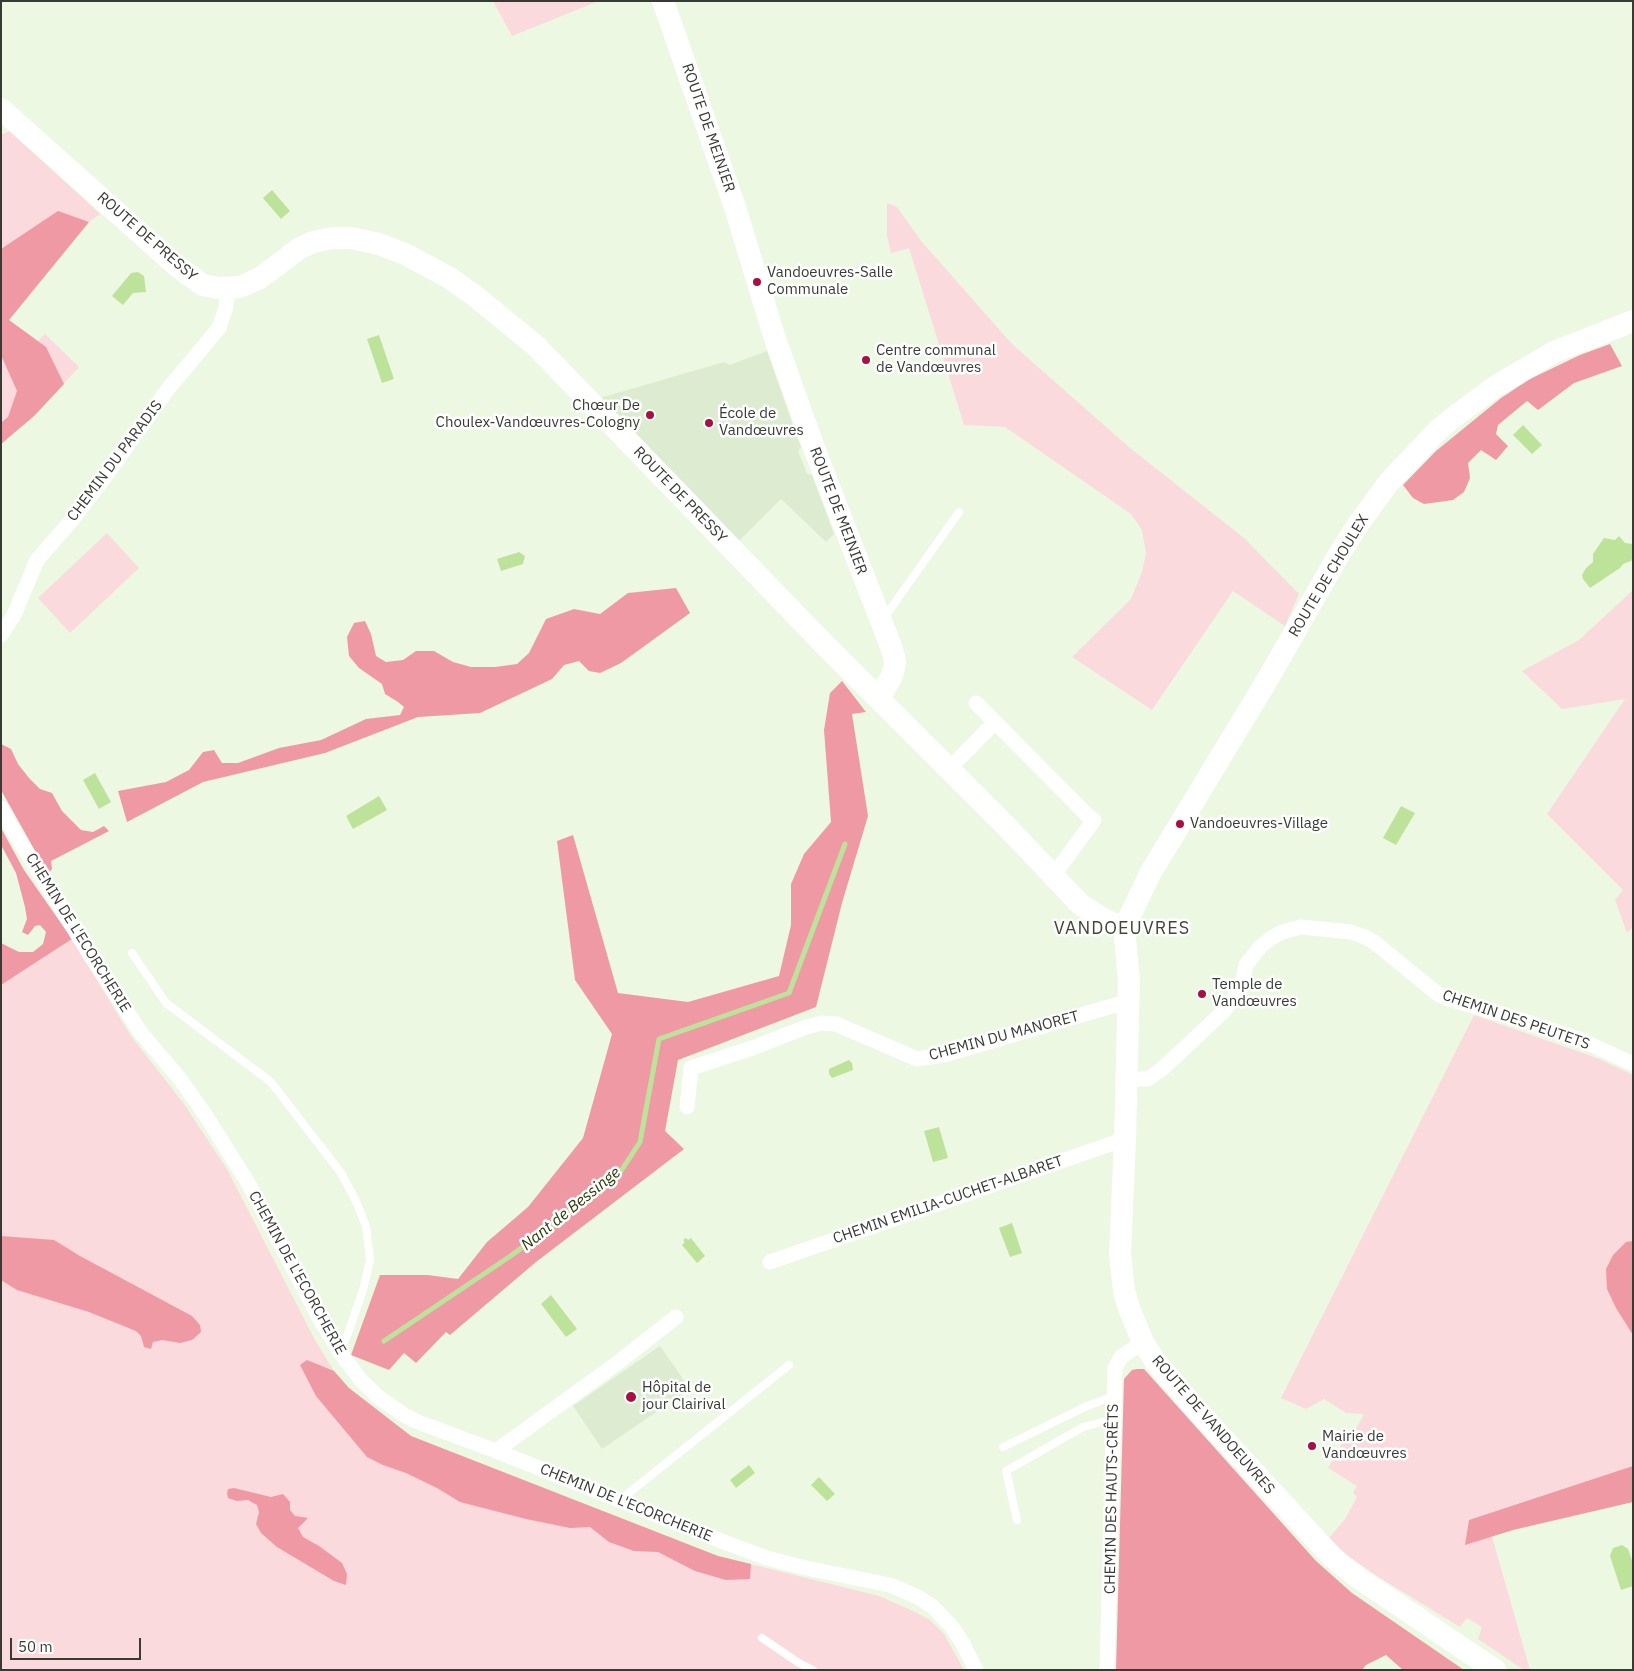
<!DOCTYPE html>
<html>
<head>
<meta charset="utf-8">
<style>
  body { margin:0 }
  #map { position:relative; width:1634px; height:1671px; overflow:hidden; background:#ecf8e2; font-family:"IBM Plex Sans",sans-serif }
  canvas { display:block }
  .frame { position:absolute; inset:0; border:2px solid #373b33; pointer-events:none }
  .scale { position:absolute; left:10px; top:1638px; width:131px; height:22px; box-sizing:border-box; border:2px solid #373b33; border-top:0; padding-left:6px; font-size:15px; line-height:18px; white-space:nowrap; color:#373b33; -webkit-text-stroke:4px #fff; paint-order:stroke }
</style>
</head>
<body>
<div id="map">
<canvas width="1634" height="1671"></canvas>
<div class="frame"></div>
<div class="scale">50 m</div>
</div>
<script>
const ctx = document.querySelector('canvas').getContext('2d');
ctx.lineJoin = 'round';
function fill(path, color) {
  ctx.fillStyle = color;
  ctx.fill(path, 'evenodd');
}
function toPath(rows) {
  const path = new Path2D();
  for (const r of rows) {
    path.moveTo(r[0], r[1]);
    for (let i = 2; i < r.length; i += 2) path.lineTo(r[i], r[i + 1]);
  }
  return path;
}
function trace(path, color, width, dash) {
  ctx.strokeStyle = color;
  ctx.lineWidth = width;
  ctx.lineCap = dash ? 'butt' : 'round';
  ctx.setLineDash(dash || []);
  ctx.stroke(path);
}
function drawText(font, color, halo, rows, align = 'center') {
  ctx.font = font + ' "IBM Plex Sans",sans-serif';
  ctx.lineWidth = 5;
  ctx.setLineDash([]);
  ctx.textBaseline = 'middle';
  ctx.strokeStyle = halo;
  ctx.fillStyle = color;
  for (const [text, x, y, turn = 0] of rows) {
    ctx.save();
    ctx.translate(x, y);
    ctx.rotate((+turn || 0) * Math.PI / 180);
    ctx.textAlign = isNaN(turn) ? turn : align;
    if (halo) ctx.strokeText(text, 0, 0);
    ctx.fillText(text, 0, 0);
    ctx.restore();
  }
}
const built = toPath([
  [767,351,801,448,798,451,807,474,812,475,834,534,826,542,781,499,739,541,600,398,724,362,730,365],
  [660,1346,690,1389,602,1449,573,1406]
]);
const green = toPath([
  [493,1,599,1,512,36],
  [10,131,100,214,89,222,9,320,38,341,45,334,79,367,34,416,1,444,1,135],
  [887,203,897,207,922,242,1012,344,1130,448,1244,538,1299,594,1285,626,1233,591,1152,710,1072,657,1131,599,1142,572,1146,553,1142,530,1131,514,1005,427,964,425,909,248,891,253,887,236],
  [107,533,139,568,70,633,38,598],
  [1633,590,1633,927,1627,933,1615,900,1623,890,1547,814,1625,699,1562,709,1522,671,1579,640],
  [72,939,131,1036,184,1104,227,1169,315,1340,334,1371,349,1388,411,1436,718,1556,879,1596,911,1610,930,1620,944,1634,964,1670,1,1670,1,985],
  [1474,1015,1597,1058,1633,1075,1633,1489,1489,1526,1530,1670,1524,1670,1478,1639,1482,1627,1467,1618,1460,1627,1377,1576,1348,1556,1329,1538,1345,1519,1357,1497,1353,1493,1357,1486,1328,1468,1345,1438,1350,1440,1364,1414,1346,1413,1324,1399,1306,1409,1281,1398]
]);
const forest = toPath([
  [58,211,89,222,9,320,46,347,64,384,34,416,1,444,1,423,8,417,17,391,1,355,1,249],
  [1610,344,1622,366,1574,383,1538,410,1527,401,1498,425,1496,434,1508,446,1496,460,1481,450,1468,463,1470,478,1464,492,1453,500,1424,504,1413,498,1403,485,1436,451,1501,398,1530,379,1580,355],
  [676,588,690,613,621,663,600,673,589,671,579,661,564,665,552,679,480,713,418,717,325,753,203,782,127,822,118,791,166,782,189,770,203,752,214,750,222,763,238,763,279,748,321,740,366,719,400,715,404,707,398,702,385,694,382,684,359,668,349,656,347,637,354,623,365,621,371,634,376,656,386,662,403,660,416,651,434,651,453,662,471,667,495,667,517,664,529,653,546,619,574,609,600,614,628,593],
  [842,681,866,712,852,714,868,816,842,903,816,1007,678,1060,665,1131,684,1149,536,1262,450,1335,446,1332,416,1363,404,1353,389,1370,351,1355,380,1275,428,1275,458,1279,487,1242,528,1207,583,1138,612,1034,575,980,557,841,573,835,618,993,688,1002,779,976,791,925,791,884,804,854,831,822,824,730,830,693],
  [1,744,11,749,18,764,29,778,40,789,52,793,62,811,81,830,93,832,104,826,109,831,51,861,52,869,48,874,1,790],
  [1,828,24,870,72,939,1,985,1,943,19,952,33,952,43,944,46,932,40,925,35,926,28,935,22,932,27,919,25,907,16,873,1,845],
  [1,1236,54,1240,80,1256,192,1316,200,1325,201,1332,192,1340,180,1343,162,1340,153,1342,151,1349,144,1347,141,1336,136,1331,89,1312,17,1290,1,1280],
  [1633,1241,1633,1335,1616,1308,1607,1289,1606,1269,1613,1255,1626,1242],
  [307,1360,334,1371,349,1388,411,1436,718,1556,751,1564,750,1579,726,1580,695,1571,658,1552,634,1551,609,1542,590,1527,570,1528,526,1519,460,1502,437,1488,406,1473,383,1465,367,1457,316,1396,300,1365],
  [1137,1369,1144,1369,1316,1561,1352,1593,1464,1670,1403,1670,1386,1655,1366,1665,1362,1670,1116,1670,1124,1379,1132,1370],
  [1633,1466,1633,1502,1513,1530,1465,1545,1469,1520],
  [234,1488,271,1497,283,1494,290,1502,290,1510,295,1516,308,1518,298,1528,303,1537,319,1546,342,1563,347,1574,346,1585,334,1581,277,1547,261,1533,256,1524,259,1512,257,1505,248,1500,237,1501,228,1498,227,1493,228,1489]
]);
const water = toPath([
  [272,190,290,211,281,219,263,198],
  [138,272,144,276,146,292,133,293,123,305,112,296,131,273],
  [379,335,394,379,382,383,367,339],
  [1523,425,1542,445,1532,454,1513,435],
  [1619,536,1625,543,1633,544,1633,557,1631,561,1623,564,1620,568,1590,588,1583,579,1582,575,1586,568,1593,562,1593,554,1604,538,1615,540],
  [519,552,525,556,523,564,501,571,497,559],
  [95,773,111,802,99,809,83,780],
  [379,796,387,810,353,829,346,816],
  [1401,806,1415,813,1396,845,1383,838],
  [849,1060,852,1063,853,1070,832,1078,829,1074,829,1069],
  [939,1127,948,1158,933,1162,924,1131],
  [1012,1223,1022,1253,1010,1257,999,1228],
  [686,1238,688,1240,691,1238,705,1256,697,1263,682,1245,685,1242,683,1240],
  [551,1295,577,1329,566,1337,541,1304],
  [749,1465,755,1473,736,1488,730,1480],
  [819,1477,835,1494,827,1501,811,1485],
  [1622,1545,1628,1549,1633,1563,1633,1586,1621,1590,1610,1556,1613,1548]
]);
const stream = toPath([
  [384,1341,512,1255,584,1201,621,1171,640,1142,659,1039,789,993,845,844]
]);
const lane = toPath([
  [884,618,959,512],
  [132,953,166,1003,271,1082,341,1173,355,1199,366,1226,370,1260,363,1290,347,1336,339,1351],
  [1003,1447,1087,1406,1114,1396],
  [620,1500,789,1365],
  [1017,1520,1006,1471,1083,1427,1113,1419],
  [762,1638,799,1663,813,1670]
]);
const street = toPath([
  [1,635,14,615,37,560,72,520,102,481,168,389,219,328,226,307,228,288],
  [976,703,995,722],
  [949,769,995,722,1087,815,1094,820,1053,876],
  [1,808,14,832,92,958,141,1033,180,1079,204,1113,247,1181,321,1321,339,1351,360,1379,377,1396,404,1415,418,1422,496,1451,724,1542,767,1558,806,1568,890,1585,918,1597,933,1607,952,1627,962,1642,976,1670],
  [1127,1079,1148,1079,1162,1069,1223,1012,1241,988,1246,965,1260,947,1271,938,1282,932,1301,927,1351,932,1365,937,1374,942,1439,995,1452,1000,1508,1016,1579,1039,1633,1064],
  [687,1107,691,1068,755,1047,806,1027,822,1023,836,1024,917,1059,944,1055,1129,1001],
  [770,1262,1125,1139],
  [496,1451,620,1361,676,1317],
  [1107,1670,1115,1368,1121,1357,1143,1342]
]);
const secondary = toPath([
  [663,1,735,207,775,339,814,448,892,649,895,661,894,668,891,678,879,698],
  [1,109,178,267,203,285,218,288,240,287,260,278,300,248,313,242,333,238,351,238,379,244,405,254,448,277,475,296,536,346,823,643,1008,828,1080,904,1105,920,1124,928],
  [1495,1670,1357,1577,1332,1557,1196,1409,1155,1361,1143,1342,1130,1311,1124,1291,1120,1254,1125,1139,1129,980,1124,928,1151,872,1269,677,1338,556,1359,523,1389,482,1438,430,1458,414,1496,386,1554,352,1633,321]
]);
const markers = [
  [757,282,5,"#a71041"],
  [866,360,5,"#a71041"],
  [650,415,5,"#a71041"],
  [709,423,5,"#a71041"],
  [1180,824,5,"#a71041"],
  [1202,994,5,"#a71041"],
  [631,1397,6,"#a71041"],
  [1312,1446,5,"#a71041"]
];
const streetNames = [
  ["ROUTE DE MEINIER",708,128,71],
  ["ROUTE DE PRESSY",147,237,41],
  ["CHEMIN DU PARADIS",115,461,-53],
  ["ROUTE DE PRESSY",680,495,46],
  ["ROUTE DE MEINIER",838,511,69],
  ["ROUTE DE CHOULEX",1329,576,-59],
  ["CHEMIN DE L'ECORCHERIE",78,933,58],
  ["CHEMIN DES PEUTETS",1516,1020,19],
  ["CHEMIN DU MANORET",1004,1036,-15],
  ["CHEMIN EMILIA-CUCHET-ALBARET",948,1200,-19],
  ["CHEMIN DE L'ECORCHERIE",297,1273,61],
  ["ROUTE DE VANDOEUVRES",1213,1425,49],
  ["CHEMIN DES HAUTS-CRÊTS",1112,1499,-89],
  ["CHEMIN DE L'ECORCHERIE",626,1503,22]
];
const poiNames = [
  ["Vandoeuvres-Salle",767,273],
  ["Communale",767,290],
  ["Centre communal",876,351],
  ["de Vandœuvres",876,368],
  ["Chœur De",640,406,"right"],
  ["Choulex-Vandœuvres-Cologny",640,423,"right"],
  ["École de",719,414],
  ["Vandœuvres",719,431],
  ["Vandoeuvres-Village",1190,824],
  ["Temple de",1212,985],
  ["Vandœuvres",1212,1002],
  ["Hôpital de",642,1388],
  ["jour Clairival",642,1405],
  ["Mairie de",1322,1437],
  ["Vandœuvres",1322,1454]
];
const waterNames = [
  ["Nant de Bessinge",571,1209,-39]
];
const quarterNames = [
  ["VANDOEUVRES",1122,929]
];
fill(built, '#ddecd1');
fill(green, '#fbdadd');
fill(forest, '#ef99a5');
fill(water, '#bde39b');
trace(stream, '#bde39b', 5);
trace(lane, '#fff', 8);
trace(street, '#fff', 15);
trace(secondary, '#fff', 22);
for (const [x, y, r, color] of markers) {
  const dot = new Path2D();
  dot.arc(x, y, r, 0, 2 * Math.PI);
  ctx.fillStyle = color;
  ctx.fill(dot);
  trace(dot, '#fff', 2);
}
drawText('15px', '#373b33', '#fff', streetNames);
drawText('15px', '#373b33', '#fff', poiNames, 'left');
drawText('italic 16px', '#253c09', '#fff', waterNames);
ctx.letterSpacing = '1px';
drawText('18px', '#3f4837', '#fff', quarterNames);
ctx.letterSpacing = '0px';
</script>
</body>
</html>
